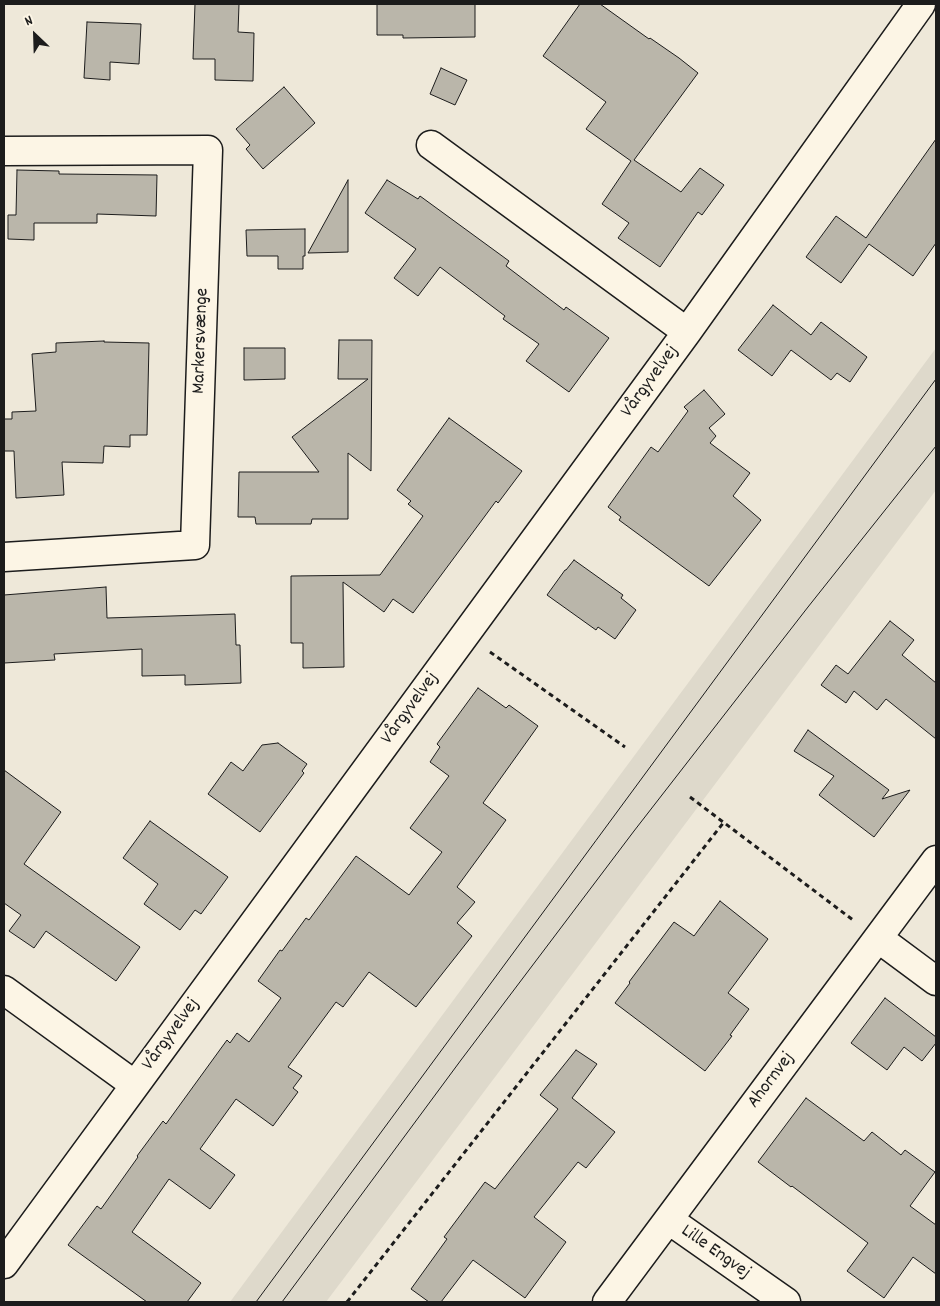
<!DOCTYPE html>
<html>
<head>
<meta charset="utf-8">
<style>
  body { margin:0 }
  #map { position:relative; width:940px; height:1306px; overflow:hidden; background:#eee8d9; font-family:Dekko,sans-serif }
  canvas { display:block }
  .frame { position:absolute; inset:0; border:5px solid #1c1c1c; pointer-events:none }
  .north { position:absolute; left:10px; top:10px; width:50px; height:50px; -webkit-text-stroke:4px #fcf5e5; paint-order:stroke; rotate:336deg; font-size:14px; font-weight:700; line-height:20px; text-align:center; color:#1c1c1c }
  .north::after { content:''; display:block; margin:auto; width:18px; height:22px; background:#1c1c1c; clip-path:polygon(50% 0,100% 100%,50% 72%,0 100%) }
</style>
</head>
<body>
<div id="map">
<canvas width="940" height="1306"></canvas>
<div class="frame"></div>
<div class="north">N</div>
</div>
<script>
const ctx = document.querySelector('canvas').getContext('2d');
ctx.lineJoin = 'round';
function fill(path, color) {
  ctx.fillStyle = color;
  ctx.fill(path, 'evenodd');
}
function toPath(rows) {
  const path = new Path2D();
  for (const r of rows) {
    path.moveTo(r[0], r[1]);
    for (let i = 2; i < r.length; i += 2) path.lineTo(r[i], r[i + 1]);
  }
  return path;
}
function trace(path, color, width, dash) {
  ctx.strokeStyle = color;
  ctx.lineWidth = width;
  ctx.lineCap = dash ? 'butt' : 'round';
  ctx.setLineDash(dash || []);
  ctx.stroke(path);
}
function drawText(font, color, halo, rows, align = 'center') {
  ctx.font = font + ' Dekko,sans-serif';
  ctx.lineWidth = 4;
  ctx.setLineDash([]);
  ctx.textBaseline = 'middle';
  ctx.strokeStyle = halo;
  ctx.fillStyle = color;
  for (const [text, x, y, turn = 0] of rows) {
    ctx.save();
    ctx.translate(x, y);
    ctx.rotate((+turn || 0) * Math.PI / 180);
    ctx.textAlign = isNaN(turn) ? turn : align;
    if (halo) ctx.strokeText(text, 0, 0);
    ctx.fillText(text, 0, 0);
    ctx.restore();
  }
}
const built = toPath([
  [936,348,936,490,326,1302,230,1302]
]);
const building = toPath([
  [195,4,239,4,238,32,254,33,253,81,215,80,215,59,193,59,195,4],
  [377,4,475,4,475,37,403,38,403,35,377,35,377,4],
  [580,4,600,4,649,39,650,38,679,58,698,73,634,160,681,192,700,168,724,185,702,215,698,212,660,267,618,238,629,223,602,204,631,161,586,129,606,102,543,56,580,4],
  [87,22,141,24,139,64,110,62,110,80,84,78,87,22],
  [441,68,467,80,455,105,430,94,441,68],
  [284,87,315,123,263,169,246,149,250,145,236,129,284,87],
  [936,139,936,243,913,276,869,244,841,283,806,257,836,216,866,238,936,139],
  [17,170,59,171,59,174,157,175,156,216,97,214,97,223,34,223,34,240,8,239,8,215,16,215,17,170],
  [348,180,348,252,308,253,348,180],
  [387,180,418,199,420,196,509,261,506,266,564,310,566,307,609,338,569,392,526,361,539,344,503,319,505,316,440,267,418,296,394,278,416,249,365,213,387,180],
  [305,229,305,256,303,256,303,269,278,269,278,256,247,256,246,230,305,229],
  [773,305,811,335,821,322,867,357,850,382,837,373,831,380,791,350,772,376,738,350,773,305],
  [339,340,372,340,371,471,348,453,348,519,312,519,311,524,256,524,255,517,238,517,239,472,319,472,292,437,368,379,338,379,339,340],
  [104,341,104,342,149,343,147,435,130,435,130,447,104,446,103,463,62,462,64,495,16,498,14,451,4,451,4,419,12,419,12,412,36,411,32,354,56,352,56,343,104,341],
  [244,348,285,348,285,379,244,380,244,348],
  [704,390,725,414,709,428,716,436,710,443,750,473,733,496,761,520,709,586,619,520,621,517,608,507,651,447,658,452,688,411,684,407,704,390],
  [449,418,522,471,498,503,496,501,485,516,413,613,393,599,384,612,343,582,344,667,303,668,303,643,291,643,291,576,380,575,423,516,408,504,411,501,397,490,449,418],
  [574,560,623,595,621,598,636,610,615,639,598,627,596,630,547,595,565,570,566,570,574,560],
  [106,587,107,618,235,614,236,645,240,645,241,683,185,685,185,675,142,676,142,649,54,654,55,660,4,663,4,595,106,587],
  [890,621,914,640,902,655,936,683,936,739,886,699,877,710,854,691,846,703,821,685,836,665,848,674,890,621],
  [478,688,506,708,509,705,538,726,483,803,506,820,457,887,475,902,457,923,472,936,416,1007,369,972,343,1007,336,1002,288,1067,302,1076,293,1088,298,1092,273,1126,236,1099,200,1149,235,1175,210,1209,169,1179,132,1232,201,1283,187,1302,147,1302,68,1245,97,1206,101,1209,138,1157,137,1156,163,1121,166,1124,227,1040,230,1043,237,1033,249,1042,281,998,258,981,280,950,282,951,306,918,309,920,356,856,409,895,442,852,410,828,449,776,430,762,440,747,437,744,478,688],
  [808,730,889,790,882,799,910,790,874,837,819,795,834,776,794,751,808,730],
  [278,743,307,764,302,771,304,773,260,832,208,794,231,762,243,771,262,745,278,743],
  [4,770,61,812,24,864,140,947,116,981,46,931,34,948,9,931,21,915,4,903,4,770],
  [150,821,228,877,201,914,195,910,180,930,144,904,158,884,123,858,150,821],
  [720,901,768,939,728,993,749,1009,730,1035,732,1036,705,1071,615,1003,630,983,629,982,674,922,694,936,720,901],
  [885,998,936,1037,936,1043,922,1061,904,1047,887,1070,851,1043,885,998],
  [576,1050,597,1064,572,1098,615,1132,586,1168,578,1162,534,1217,566,1242,525,1298,473,1260,441,1302,429,1302,411,1289,447,1239,444,1237,485,1182,495,1189,558,1109,540,1095,576,1050],
  [806,1098,864,1141,872,1132,901,1155,905,1150,935,1172,910,1206,936,1225,936,1274,913,1257,884,1298,847,1271,868,1243,792,1186,791,1187,758,1162,806,1098]
]);
const path = toPath([
  [490,652,625,747],
  [690,797,853,920],
  [347,1302,724,822]
]);
const street = toPath([
  [431,145,687,332],
  [4,151,208,150,195,545,4,557],
  [878,938,936,981],
  [4,990,135,1085],
  [669,1220,786,1302],
  [4,1264,687,332,921,4],
  [607,1302,936,860]
]);
const tram = toPath([
  [256,1302,936,379],
  [282,1302,461,1060,634,831,808,607,936,446]
]);
const streetNames = [
  ["Markersvænge",202,341,-88],
  ["Vårgyvelvej",651,382,-54],
  ["Vårgyvelvej",411,709,-54],
  ["Vårgyvelvej",172,1035,-54],
  ["Ahornvej",772,1081,-53],
  ["Lille Engvej",715,1253,35]
];
fill(built, '#ded9cb');
fill(building, '#bab6aa');
trace(building, '#1c1c1c', 1);
trace(street, '#1c1c1c', 31);
trace(path, '#1c1c1c', 3, [5, 4]);
trace(street, '#fcf5e5', 28);
trace(tram, '#1c1c1c', 1);
drawText('19px', '#1c1c1c', '#fcf5e5', streetNames);
</script>
</body>
</html>
